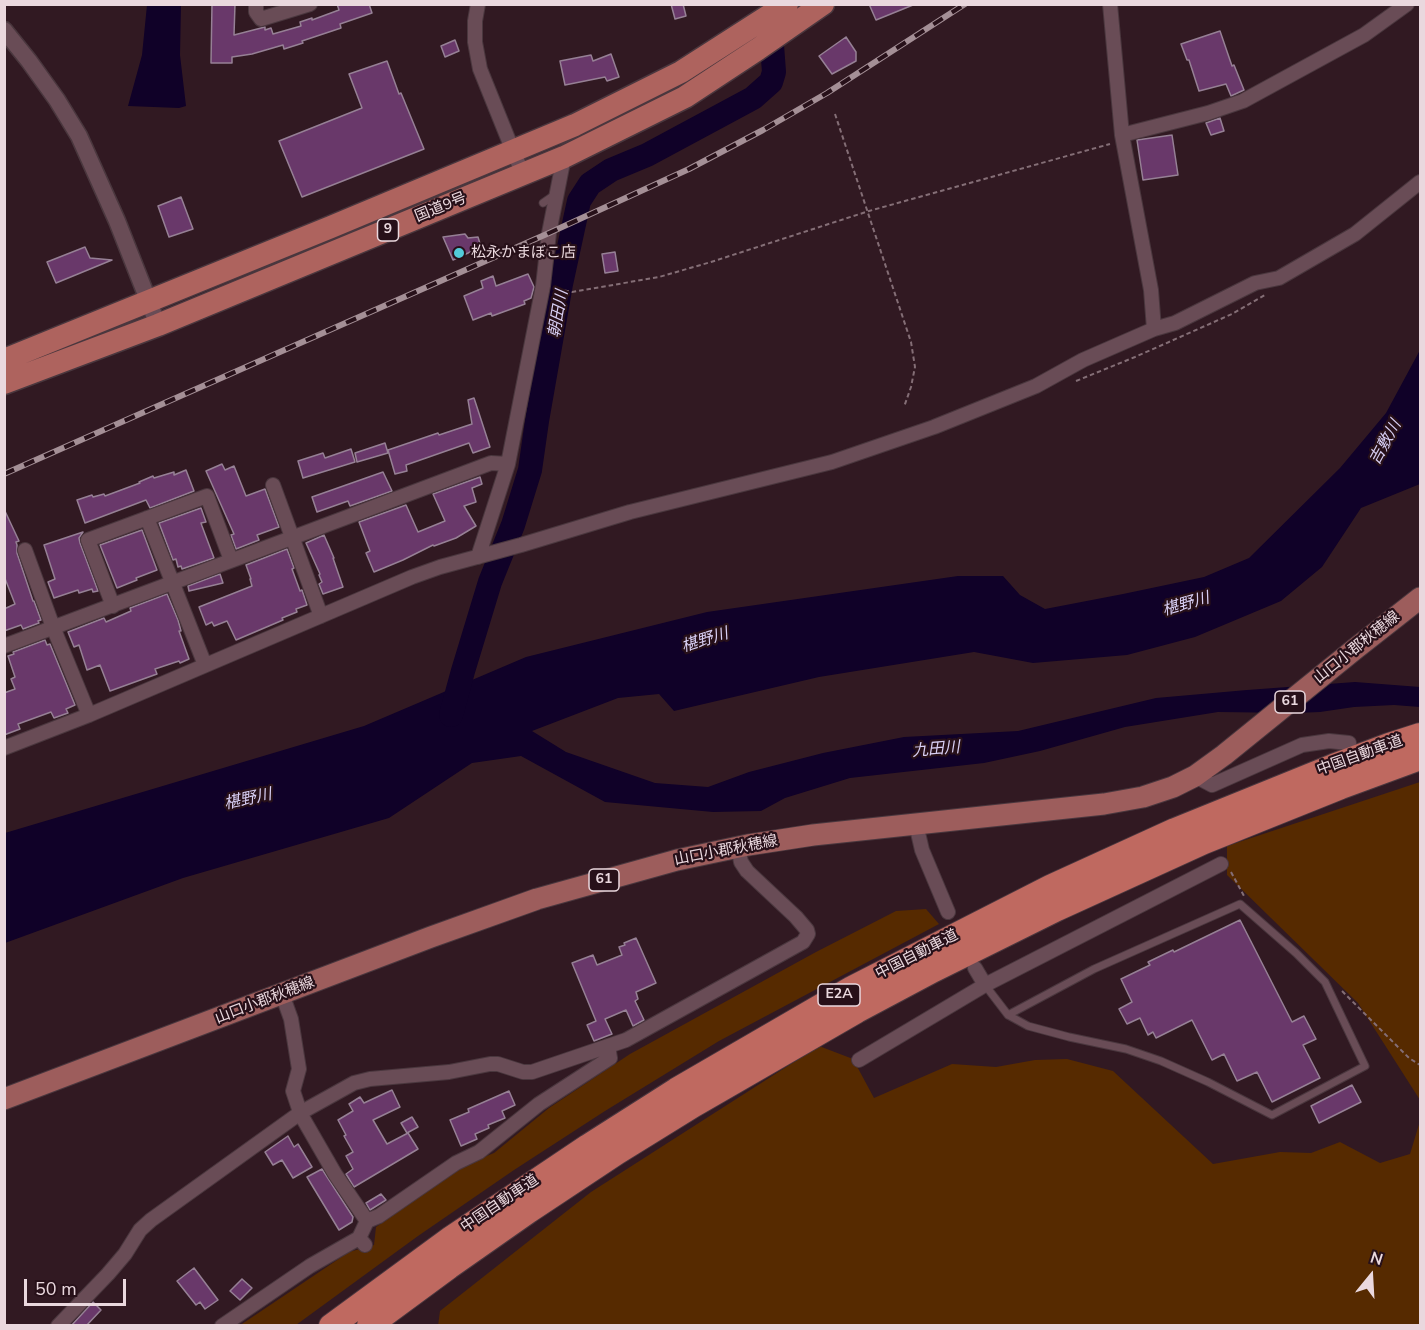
<!DOCTYPE html>
<html>
<head>
<meta charset="utf-8">
<style>
  body { margin:0 }
  #map { position:relative; width:1425px; height:1330px; overflow:hidden; background:#311922; font-family:"Nunito Sans",sans-serif }
  canvas { display:block }
  .frame { position:absolute; inset:0; border:6px solid #ead8de; pointer-events:none }
  .north { position:absolute; left:1341px; top:1246px; width:60px; height:60px; -webkit-text-stroke:4px #271019; paint-order:stroke; rotate:18deg; font-size:16px; font-weight:700; line-height:24px; text-align:center; color:#ead8de }
  .north::after { content:''; display:block; margin:auto; width:21px; height:27px; background:#ead8de; clip-path:polygon(50% 0,100% 100%,50% 72%,0 100%) }
  .scale { position:absolute; left:24px; top:1279px; width:102px; height:27px; box-sizing:border-box; border:3px solid #ead8de; border-top:0; padding-left:8px; font-size:18px; line-height:21px; white-space:nowrap; color:#ead8de; -webkit-text-stroke:4px #271019; paint-order:stroke }
</style>
</head>
<body>
<div id="map">
<canvas width="1425" height="1330"></canvas>
<div class="frame"></div>
<div class="north">N</div>
<div class="scale">50 m</div>
</div>
<script>
const ctx = document.querySelector('canvas').getContext('2d');
ctx.lineJoin = 'round';
function fill(path, color) {
  ctx.fillStyle = color;
  ctx.fill(path, 'evenodd');
}
function toPath(rows) {
  const path = new Path2D();
  for (const r of rows) {
    path.moveTo(r[0], r[1]);
    for (let i = 2; i < r.length; i += 2) path.lineTo(r[i], r[i + 1]);
  }
  return path;
}
function trace(path, color, width, dash) {
  ctx.strokeStyle = color;
  ctx.lineWidth = width;
  ctx.lineCap = dash ? 'butt' : 'round';
  ctx.setLineDash(dash || []);
  ctx.stroke(path);
}
function drawText(font, color, halo, rows, align = 'center') {
  ctx.font = font + ' "Nunito Sans","Noto Sans JP",sans-serif';
  ctx.lineWidth = 4.5;
  ctx.setLineDash([]);
  ctx.textBaseline = 'middle';
  ctx.strokeStyle = halo;
  ctx.fillStyle = color;
  for (const [text, x, y, turn = 0] of rows) {
    ctx.save();
    ctx.translate(x, y);
    ctx.rotate((+turn || 0) * Math.PI / 180);
    ctx.textAlign = isNaN(turn) ? turn : align;
    if (halo) ctx.strokeText(text, 0, 0);
    ctx.fillText(text, 0, 0);
    ctx.restore();
  }
}
const green = toPath([
  [1420,782,1420,1100,1358,1003,1227,875,1227,846],
  [926,909,939,924,719,1041,605,1111,514,1170,418,1236,296,1325,239,1326,349,1252,374,1245,376,1227,462,1166,494,1153,549,1108,630,1054,816,952,896,911],
  [819,1046,853,1059,874,1098,952,1064,996,1067,1035,1060,1067,1059,1113,1071,1213,1164,1280,1152,1311,1153,1340,1142,1380,1163,1410,1154,1420,1121,1420,1325,438,1326,440,1311,591,1192]
]);
const water = toPath([
  [147,5,181,5,180,55,186,106,179,108,128,106,142,55],
  [1420,350,1420,484,1361,508,1322,567,1281,601,1195,637,1127,655,1033,663,974,652,819,677,674,711,659,694,618,698,532,731,566,752,655,783,708,787,749,772,823,753,904,737,1018,731,1156,698,1247,690,1355,682,1420,687,1420,707,1394,705,1354,707,1320,712,1296,713,1218,712,1125,727,1040,751,984,763,850,778,785,798,761,811,713,812,605,802,521,756,472,763,389,818,183,878,5,943,5,833,364,726,526,657,707,612,958,576,1003,576,1020,595,1045,609,1123,594,1204,577,1249,558,1340,468,1386,413]
]);
const river = toPath([
  [451,715,463,671,490,582,513,525,530,470,537,421,561,284,579,201,590,184,611,170,647,155,753,98,771,82,774,72,770,19]
]);
const building = toPath([
  [212,4,235,4,234,35,265,27,265,30,271,28,273,34,301,26,300,22,312,18,312,20,339,10,337,4,369,4,372,13,340,24,341,28,302,41,303,43,284,49,283,45,252,54,232,57,232,63,211,63,212,4],
  [671,4,683,4,686,16,675,19,671,4],
  [869,4,913,4,913,5,876,20,869,4],
  [1220,31,1232,66,1234,65,1244,90,1231,96,1226,84,1199,91,1189,60,1187,60,1181,44,1220,31],
  [846,37,856,52,856,61,832,74,819,56,846,37],
  [455,40,459,51,445,57,441,46,455,40],
  [611,54,619,77,607,81,605,77,565,85,560,61,591,55,593,61,611,54],
  [387,61,399,94,401,93,424,149,302,197,279,141,362,108,349,74,387,61],
  [1220,118,1224,131,1211,135,1206,123,1220,118],
  [1172,135,1178,175,1143,180,1137,140,1172,135],
  [181,197,193,229,169,237,158,206,181,197],
  [465,234,468,238,478,237,481,247,453,260,443,237,465,234],
  [85,247,90,258,112,260,56,283,47,262,85,247],
  [615,252,618,271,605,273,602,254,615,252],
  [528,274,534,287,531,298,524,301,525,304,492,316,491,313,473,320,464,296,483,288,481,281,493,276,496,286,528,274],
  [474,398,490,447,473,453,469,443,406,465,407,471,395,474,388,450,438,433,439,435,472,424,468,400,474,398],
  [385,443,388,453,357,462,355,453,385,443],
  [351,449,355,462,303,478,298,461,323,453,325,458,351,449],
  [222,464,225,470,234,466,246,496,265,489,279,527,257,535,259,540,236,549,231,535,234,534,206,471,222,464],
  [186,470,194,491,150,508,146,500,85,523,77,500,92,495,93,497,104,494,105,496,140,483,139,482,153,476,154,478,174,472,174,475,186,470],
  [383,472,392,491,350,506,348,501,317,512,312,497,383,472],
  [480,477,482,484,472,488,476,502,464,506,476,526,456,538,434,546,433,545,403,560,374,572,366,553,370,551,359,522,406,505,418,532,445,521,433,494,480,477],
  [201,508,206,522,201,523,202,526,214,558,182,569,181,566,178,567,176,559,173,560,159,523,201,508],
  [4,509,19,541,16,542,17,545,17,553,33,601,34,601,41,620,38,621,39,623,23,629,21,625,4,631,4,609,15,604,4,576,4,509],
  [142,530,157,570,136,578,137,580,117,588,100,545,142,530],
  [83,532,79,538,80,543,98,591,93,592,92,589,79,593,78,590,54,598,48,582,55,579,44,545,83,532],
  [324,535,334,558,333,558,343,587,323,594,319,584,322,582,319,575,320,574,306,543,324,535],
  [287,549,294,568,292,569,300,591,302,590,307,605,296,609,297,612,282,618,283,620,236,640,227,621,214,626,212,622,206,625,199,607,252,586,250,579,251,579,246,565,287,549],
  [220,574,223,583,189,591,188,586,220,574],
  [167,594,178,620,181,631,179,631,189,659,180,663,179,661,155,669,157,674,110,691,100,665,87,670,79,645,74,647,68,632,104,618,106,622,131,611,130,608,167,594],
  [45,640,47,645,50,644,75,705,66,709,68,713,54,718,51,712,18,724,20,729,4,735,4,693,15,689,11,679,15,677,8,656,14,654,13,652,45,640],
  [1240,920,1292,1022,1304,1016,1316,1039,1303,1045,1320,1078,1272,1102,1257,1072,1237,1081,1224,1054,1212,1060,1192,1020,1156,1038,1153,1032,1148,1035,1140,1018,1127,1024,1119,1009,1132,1002,1121,979,1150,965,1148,962,1173,950,1174,952,1240,920],
  [636,938,656,983,636,992,638,999,635,1001,644,1020,633,1026,626,1010,605,1019,612,1034,594,1041,587,1025,596,1021,572,963,593,955,597,965,622,955,619,947,625,945,624,943,636,938],
  [1352,1085,1361,1102,1319,1123,1311,1106,1352,1085],
  [392,1090,400,1107,373,1120,387,1144,408,1133,418,1149,354,1187,346,1174,353,1169,346,1156,353,1152,344,1136,346,1135,338,1120,353,1111,349,1104,360,1097,364,1103,392,1090],
  [509,1091,515,1105,502,1111,505,1118,488,1125,489,1128,475,1134,477,1139,461,1146,450,1120,469,1112,468,1109,509,1091],
  [412,1117,418,1127,407,1133,401,1123,412,1117],
  [288,1136,294,1147,298,1144,312,1167,293,1178,282,1160,273,1165,265,1152,288,1136],
  [322,1169,353,1217,352,1222,339,1230,307,1177,322,1169],
  [381,1194,386,1200,370,1210,366,1203,381,1194],
  [194,1268,218,1300,205,1309,200,1302,196,1305,177,1281,194,1268],
  [242,1279,252,1288,240,1300,230,1291,242,1279],
  [93,1302,101,1310,86,1326,71,1326,93,1302]
]);
const path = toPath([
  [835,114,911,342,915,367,911,387,904,407],
  [557,289,572,292,659,277,711,262,869,211,1110,144],
  [1076,381,1135,357,1232,314,1265,295],
  [1231,872,1244,896],
  [1342,991,1409,1058,1420,1065]
]);
const service = toPath([
  [543,203,556,194],
  [985,985,1008,1015,1028,1026,1069,1037,1126,1049,1161,1061,1208,1082,1272,1115,1365,1066,1325,982,1296,953,1240,904,1094,969,1008,1015]
]);
const minor = toPath([
  [256,4,256,12,261,19,310,4],
  [478,4,475,21,475,42,480,69,513,151,523,174],
  [1110,4,1122,135,1151,290,1154,329],
  [1122,135,1208,113,1243,101,1364,35,1407,4],
  [273,485,321,616],
  [147,518,205,665],
  [25,550,53,627,89,715],
  [478,557,508,464,543,286,549,233,564,157],
  [113,606,88,540,207,496,231,560],
  [4,646,491,463,508,464],
  [4,748,89,715,412,577,440,567,521,545,630,512,832,462,934,427,1036,386,1083,360,1154,329,1175,323,1255,283,1279,278,1355,234,1420,182],
  [1195,776,1212,785,1302,745,1329,741,1349,743],
  [916,824,922,850,948,912],
  [975,968,985,985,1221,864],
  [282,994,291,1019,299,1069,293,1091,301,1115,335,1174,367,1221,359,1238,365,1245],
  [859,1060,985,985],
  [367,1221,379,1216,456,1163,479,1152,539,1104,610,1058,608,1046],
  [58,1326,108,1274,125,1254,140,1230,151,1220,300,1113,354,1083,370,1079,449,1072,490,1064,498,1064,523,1072,532,1072,626,1040,803,942,808,934,807,930,796,917,747,871,741,862,738,847],
  [222,1326,310,1266,359,1238]
]);
const tertiary = toPath([
  [4,30,29,61,57,100,79,136,117,221,158,325]
]);
const primary = toPath([
  [4,1099,431,937,537,899,677,860,748,845,813,835,1104,804,1143,797,1173,787,1195,776,1224,755,1355,649,1420,598]
]);
const trunk = toPath([
  [4,360,331,227,575,125,681,72,787,4],
  [4,383,158,325,564,157,685,97,758,49,823,4]
]);
const motorway = toPath([
  [331,1326,451,1238,588,1146,676,1090,852,988,1050,887,1175,830,1333,766,1389,745,1420,735],
  [369,1326,449,1267,529,1211,618,1152,694,1105,857,1011,934,970,1057,909,1204,842,1341,787,1420,758]
]);
const rail = toPath([
  [4,474,549,233,689,169,763,130,827,93,965,4]
]);
const markers = [
  [459,253,6,"#52cbd9"]
];
const shields = [
  [388,230,21],
  [1290,702,30],
  [604,880,30],
  [839,995,42]
];
const shieldNames = [
  ["9",388,230],
  ["61",1290,702],
  ["61",604,880],
  ["E2A",839,995]
];
const streetNames = [
  ["国道9号",441,208,-22],
  ["山口小郡秋穂線",1357,648,-39],
  ["中国自動車道",1360,756,-20],
  ["山口小郡秋穂線",726,851,-11],
  ["中国自動車道",917,955,-27],
  ["山口小郡秋穂線",265,1001,-21],
  ["中国自動車道",500,1204,-34]
];
const poiNames = [
  ["松永かまぼこ店",471,253]
];
const waterNames = [
  ["朝田川",559,314,-80],
  ["吉敷川",1386,443,-61],
  ["椹野川",1186,605,-16],
  ["椹野川",705,641,-17],
  ["九田川",936,750,-5],
  ["椹野川",248,800,-12]
];
fill(green, '#562a00');
fill(water, '#100128');
trace(river, '#100128', 24);
fill(building, '#69386a');
trace(building, '#968095', 1.5);
trace(service, '#4a373e', 9);
trace(minor, '#4a373e', 16);
trace(tertiary, '#4a373e', 19);
trace(primary, '#4a373e', 23);
trace(trunk, '#4a373e', 25);
trace(motorway, '#4a373e', 26);
trace(path, '#846e76', 2, [4.5, 3]);
trace(service, '#694c56', 7);
trace(minor, '#694c56', 14);
trace(tertiary, '#694c56', 16);
trace(primary, '#9d5d5c', 21);
trace(trunk, '#ae635e', 22);
trace(motorway, '#bf6960', 24);
trace(rail, '#a48f96', 6);
trace(rail, '#271019', 4, [11]);
for (const [x, y, r, color] of markers) {
  const dot = new Path2D();
  dot.arc(x, y, r, 0, 2 * Math.PI);
  ctx.fillStyle = color;
  ctx.fill(dot);
  trace(dot, '#271019', 2);
}
for (const [x, y, w] of shields) {
  const box = new Path2D();
  box.roundRect(x - w / 2, y - 11, w, 22, 4.5);
  ctx.fillStyle = '#271019';
  ctx.fill(box);
  trace(box, '#ead8de', 1.5);
}
drawText('bold 14px', '#ead8de', null, shieldNames);
drawText('15px', '#ead8de', '#271019', streetNames);
drawText('15px', '#ead8de', '#271019', poiNames, 'left');
drawText('italic 16px', '#d8cff4', '#271019', waterNames);
</script>
</body>
</html>
